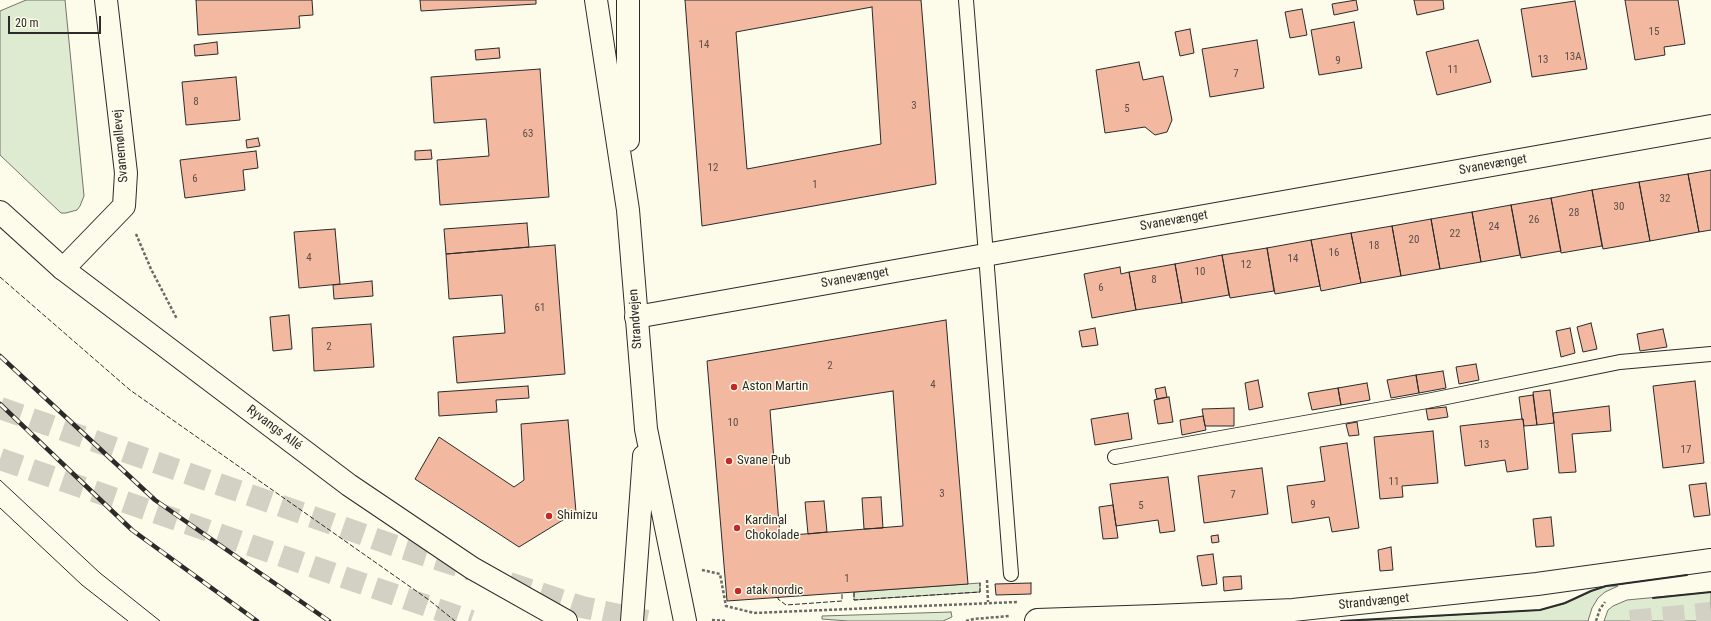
<!DOCTYPE html>
<html>
<head>
<meta charset="utf-8">
<style>
  body { margin:0 }
  #map { position:relative; width:1711px; height:621px; overflow:hidden; background:#fdfbea; font-family:"Roboto Condensed",sans-serif }
  canvas { display:block }
  .scale { position:absolute; left:8px; top:16px; width:93px; height:18px; box-sizing:border-box; border:2px solid #2b2b2b; border-top:0; padding-left:5px; font-size:12px; line-height:14px; white-space:nowrap; color:#2b2b2b; -webkit-text-stroke:3px #fdfbea; paint-order:stroke }
</style>
</head>
<body>
<div id="map">
<canvas width="1711" height="621"></canvas>
<div class="scale">20 m</div>
</div>
<script>
const ctx = document.querySelector('canvas').getContext('2d');
ctx.lineJoin = 'round';
function fill(path, color) {
  ctx.fillStyle = color;
  ctx.fill(path, 'evenodd');
}
function toPath(rows) {
  const path = new Path2D();
  for (const r of rows) {
    path.moveTo(r[0], r[1]);
    for (let i = 2; i < r.length; i += 2) path.lineTo(r[i], r[i + 1]);
  }
  return path;
}
function trace(path, color, width, dash) {
  ctx.strokeStyle = color;
  ctx.lineWidth = width;
  ctx.lineCap = dash ? 'butt' : 'round';
  ctx.setLineDash(dash || []);
  ctx.stroke(path);
}
function drawText(font, color, halo, rows, align = 'center') {
  ctx.font = font + ' "Roboto Condensed",sans-serif';
  ctx.lineWidth = 3;
  ctx.setLineDash([]);
  ctx.textBaseline = 'middle';
  ctx.strokeStyle = halo;
  ctx.fillStyle = color;
  for (const [text, x, y, turn = 0] of rows) {
    ctx.save();
    ctx.translate(x, y);
    ctx.rotate((+turn || 0) * Math.PI / 180);
    ctx.textAlign = isNaN(turn) ? turn : align;
    if (halo) ctx.strokeText(text, 0, 0);
    ctx.fillText(text, 0, 0);
    ctx.restore();
  }
}
const green = toPath([
  [26,0,65,0,84,196,80,206,77,210,66,213,61,213,0,155,0,11,26,0],
  [980,583,980,592,854,600,854,592,980,583],
  [1607,586,1618,586,1605,592,1598,598,1592,608,1588,621,1351,621,1540,610,1564,604,1592,591,1607,586],
  [1711,592,1711,621,1604,621,1608,610,1613,606,1627,600,1711,592],
  [951,612,952,617,943,621,848,621,822,619,822,616,951,612]
]);
const building = toPath([
  [196,0,312,0,313,15,299,16,300,28,198,35,196,0],
  [420,0,536,0,536,4,421,11,420,0],
  [685,0,921,0,936,184,702,226,685,0],
  [872,7,881,144,747,169,736,32,872,7],
  [1356,0,1358,10,1334,15,1332,4,1356,0],
  [1414,0,1443,0,1444,9,1417,15,1414,0],
  [1625,0,1678,0,1685,44,1664,47,1665,55,1635,60,1625,0],
  [1575,1,1587,69,1532,77,1521,9,1575,1],
  [1302,9,1307,35,1290,38,1285,12,1302,9],
  [1354,22,1362,68,1319,75,1311,30,1354,22],
  [1190,29,1194,53,1180,56,1175,32,1190,29],
  [1257,40,1264,88,1210,97,1202,49,1257,40],
  [1478,40,1491,82,1437,95,1426,52,1478,40],
  [217,42,218,54,195,56,194,45,217,42],
  [499,48,500,58,476,60,475,50,499,48],
  [1139,62,1143,80,1163,76,1172,120,1167,132,1155,135,1145,127,1105,133,1096,70,1139,62],
  [540,69,549,197,440,205,437,160,489,156,486,119,434,123,431,77,540,69],
  [236,77,240,120,186,125,182,82,236,77],
  [258,138,260,146,247,148,246,140,258,138],
  [431,150,432,159,415,160,415,151,431,150],
  [256,151,258,168,243,170,245,190,185,198,180,160,256,151],
  [1711,170,1711,230,1699,232,1688,174,1711,170],
  [1688,174,1699,232,1650,241,1639,182,1688,174],
  [1639,182,1650,241,1603,249,1592,190,1639,182],
  [1592,190,1602,246,1561,253,1551,198,1592,190],
  [1551,198,1561,251,1521,258,1511,205,1551,198],
  [1511,205,1520,255,1481,262,1472,212,1511,205],
  [1472,212,1481,262,1440,269,1431,219,1472,212],
  [1431,219,1440,269,1401,276,1392,226,1431,219],
  [527,223,529,247,446,254,444,229,527,223],
  [1392,226,1401,276,1361,283,1351,233,1392,226],
  [335,229,340,284,299,288,294,232,335,229],
  [1351,233,1361,283,1321,291,1311,240,1351,233],
  [1311,240,1320,286,1275,294,1267,248,1311,240],
  [555,245,565,374,457,383,453,337,505,333,502,295,449,299,446,254,555,245],
  [1267,248,1274,291,1230,298,1222,255,1267,248],
  [1222,255,1229,295,1182,303,1175,264,1222,255],
  [1175,264,1182,303,1136,310,1129,272,1175,264],
  [1120,267,1121,274,1129,272,1136,310,1092,318,1084,274,1120,267],
  [372,281,373,296,334,299,333,285,372,281],
  [289,315,292,349,273,351,270,317,289,315],
  [946,320,968,584,727,601,707,361,946,320],
  [893,391,903,526,780,536,770,410,893,391],
  [1591,323,1597,349,1583,352,1577,327,1591,323],
  [371,324,374,367,314,371,312,328,371,324],
  [1095,328,1098,345,1082,347,1079,331,1095,328],
  [1570,328,1575,353,1561,357,1556,331,1570,328],
  [1663,329,1667,347,1640,351,1637,334,1663,329],
  [1476,364,1479,380,1459,384,1456,367,1476,364],
  [1443,371,1446,388,1419,393,1416,375,1443,371],
  [1416,375,1419,393,1391,398,1387,380,1416,375],
  [1258,380,1263,407,1249,410,1245,383,1258,380],
  [1695,381,1704,463,1663,468,1653,386,1695,381],
  [1367,383,1370,400,1341,405,1338,388,1367,383],
  [528,386,529,398,496,400,497,412,439,416,438,392,528,386],
  [1165,387,1167,397,1157,399,1155,389,1165,387],
  [1338,388,1341,405,1312,410,1308,393,1338,388],
  [1550,390,1554,423,1537,425,1533,392,1550,390],
  [1533,395,1537,425,1524,426,1523,419,1522,419,1519,397,1533,395],
  [1169,397,1173,422,1158,424,1154,400,1169,397],
  [1609,406,1611,431,1572,434,1576,472,1559,473,1553,413,1609,406],
  [1446,407,1448,417,1428,420,1426,409,1446,407],
  [1234,408,1234,426,1205,426,1202,409,1234,408],
  [1128,413,1132,439,1095,445,1091,419,1128,413],
  [1203,416,1206,430,1182,435,1180,420,1203,416],
  [1522,419,1523,419,1528,469,1507,472,1505,460,1465,466,1460,426,1522,419],
  [568,420,576,512,519,547,415,479,439,437,514,487,524,480,521,424,568,420],
  [1357,422,1359,435,1349,436,1346,424,1357,422],
  [1433,431,1438,483,1402,486,1403,497,1380,499,1374,437,1433,431],
  [1347,443,1359,528,1332,532,1329,517,1292,523,1287,486,1325,481,1320,447,1347,443],
  [1262,468,1268,514,1204,523,1198,476,1262,468],
  [1168,477,1175,531,1160,533,1158,520,1116,526,1110,484,1168,477],
  [1706,483,1710,515,1694,517,1689,485,1706,483],
  [881,497,883,528,864,529,862,498,881,497],
  [824,501,827,532,808,534,805,502,824,501],
  [1113,505,1118,538,1103,539,1099,507,1113,505],
  [1551,517,1554,546,1536,547,1533,519,1551,517],
  [1218,535,1219,542,1212,543,1211,536,1218,535],
  [1391,547,1393,570,1380,571,1378,550,1391,547],
  [1213,554,1217,584,1202,586,1197,556,1213,554],
  [1241,576,1242,589,1224,591,1223,577,1241,576],
  [1031,583,1031,594,996,595,995,584,1031,583]
]);
const trunkTunnel = toPath([
  [0,408,399,547,471,570],
  [0,459,471,621],
  [509,583,582,607,647,621],
  [1630,621,1711,613]
]);
const path = toPath([
  [136,234,151,269,177,319],
  [702,570,720,574,726,606,754,613,1017,602],
  [987,580,988,602],
  [712,620,727,621],
  [966,621,974,619,1009,616],
  [1596,621,1600,609,1605,602]
]);
const service = toPath([
  [966,0,1011,574],
  [1115,457,1427,401,1620,362,1711,354]
]);
const minor = toPath([
  [63,269,124,206,126,173,106,0],
  [636,317,1711,126],
  [1036,621,1037,620,1156,616,1293,610,1537,584,1711,560]
]);
const tertiary = toPath([
  [596,0,628,210,646,429,685,621],
  [628,140,628,0],
  [0,212,63,269,349,485,472,568,566,621],
  [632,621,644,456]
]);
const tram = toPath([
  [0,480,100,573,160,621],
  [0,508,82,585,128,621]
]);
const rail = toPath([
  [0,356,155,500,329,621],
  [0,404,132,530,257,621]
]);
const fence = toPath([
  [0,277,130,390,429,600,455,621],
  [854,592,854,600,980,592,980,583],
  [778,597,778,599,786,605,842,601,842,593]
]);
const wall = toPath([
  [1653,598,1711,592],
  [1341,621,1540,610,1565,603,1591,591,1606,586,1687,575]
]);
const markers = [
  [734,387,4,"#c62828"],
  [729,461,4,"#c62828"],
  [549,516,4,"#c62828"],
  [737,528,4,"#c62828"],
  [738,591,4,"#c62828"]
];
const numberNames = [
  ["15",1654,32],
  ["14",704,45],
  ["13A",1573,57],
  ["13",1543,60],
  ["9",1338,61],
  ["11",1453,70],
  ["7",1236,74],
  ["8",196,102],
  ["3",914,106],
  ["5",1127,109],
  ["63",528,134],
  ["12",713,168],
  ["6",195,179],
  ["1",815,185],
  ["32",1665,199],
  ["30",1619,207],
  ["28",1574,213],
  ["26",1534,220],
  ["24",1494,227],
  ["22",1455,234],
  ["20",1414,240],
  ["18",1374,246],
  ["16",1334,253],
  ["4",309,258],
  ["14",1293,259],
  ["12",1246,265],
  ["10",1200,272],
  ["8",1154,280],
  ["6",1101,288],
  ["61",540,308],
  ["2",329,347],
  ["2",830,366],
  ["4",933,385],
  ["10",733,423],
  ["13",1484,445],
  ["17",1686,450],
  ["11",1394,482],
  ["3",942,494],
  ["7",1233,495],
  ["9",1313,505],
  ["5",1141,506],
  ["1",847,579]
];
const streetNames = [
  ["Svanemøllevej",121,146,-95],
  ["Svanevænget",1493,165,-10],
  ["Svanevænget",1174,221,-10],
  ["Svanevænget",855,278,-10],
  ["Strandvejen",636,319,-94],
  ["Ryvangs Allé",274,428,37],
  ["Strandvænget",1374,602,-6]
];
const poiNames = [
  ["Aston Martin",742,387],
  ["Svane Pub",737,461],
  ["Shimizu",557,516],
  ["Kardinal",745,521],
  ["Chokolade",745,536],
  ["atak nordic",746,591]
];
fill(green, '#deebd1');
trace(green, '#74746e', 1);
fill(building, '#f2b8a0');
trace(building, '#2b2b2b', 1);
trace(trunkTunnel, '#d3d1c4', 22, [22, 11]);
trace(service, '#2b2b2b', 16);
trace(minor, '#2b2b2b', 24);
trace(tertiary, '#2b2b2b', 24);
trace(path, '#6a6964', 2.5, [3, 2]);
trace(service, '#fdfbea', 14);
trace(minor, '#fdfbea', 22);
trace(tertiary, '#fdfbea', 22);
trace(tram, '#2b2b2b', 1);
trace(rail, '#2b2b2b', 4.5);
trace(rail, '#fdfbea', 3, [9]);
trace(fence, '#2b2b2b', 1, [5, 2]);
trace(wall, '#2b2b2b', 2);
for (const [x, y, r, color] of markers) {
  const dot = new Path2D();
  dot.arc(x, y, r, 0, 2 * Math.PI);
  ctx.fillStyle = color;
  ctx.fill(dot);
  trace(dot, '#fdfbea', 1.5);
}
drawText('11px', '#5d4e48', null, numberNames);
drawText('13px', '#2b2b2b', '#fdfbea', streetNames);
drawText('13px', '#2b2b2b', '#fdfbea', poiNames, 'left');
</script>
</body>
</html>
